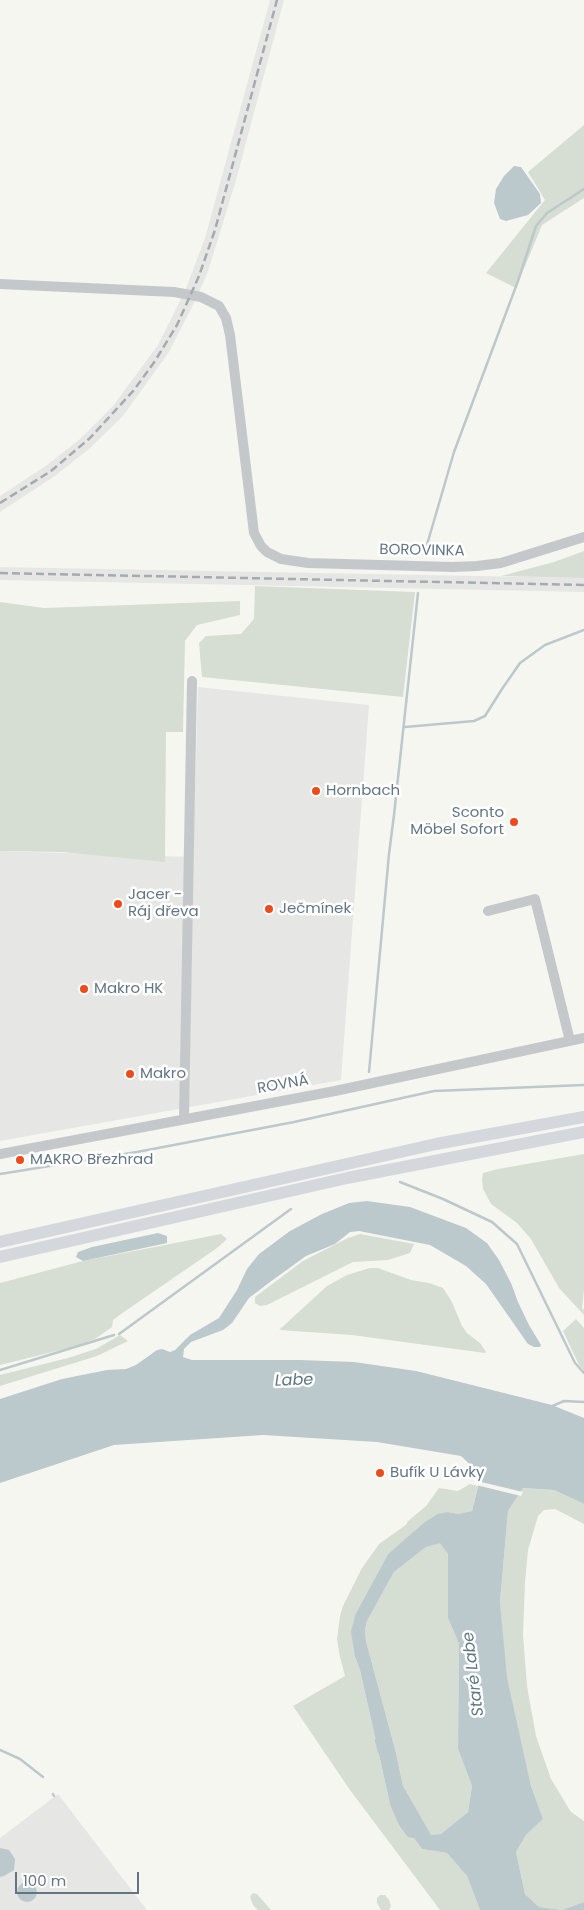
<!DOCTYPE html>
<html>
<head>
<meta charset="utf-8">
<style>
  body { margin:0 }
  #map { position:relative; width:584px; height:1910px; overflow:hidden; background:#f6f6f1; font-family:Poppins,sans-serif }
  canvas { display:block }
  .scale { position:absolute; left:15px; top:1872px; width:124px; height:22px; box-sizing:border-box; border:2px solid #637584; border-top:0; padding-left:6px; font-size:15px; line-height:18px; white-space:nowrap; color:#637584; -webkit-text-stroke:4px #fff; paint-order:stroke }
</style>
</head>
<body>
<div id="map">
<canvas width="584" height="1910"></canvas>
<div class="scale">100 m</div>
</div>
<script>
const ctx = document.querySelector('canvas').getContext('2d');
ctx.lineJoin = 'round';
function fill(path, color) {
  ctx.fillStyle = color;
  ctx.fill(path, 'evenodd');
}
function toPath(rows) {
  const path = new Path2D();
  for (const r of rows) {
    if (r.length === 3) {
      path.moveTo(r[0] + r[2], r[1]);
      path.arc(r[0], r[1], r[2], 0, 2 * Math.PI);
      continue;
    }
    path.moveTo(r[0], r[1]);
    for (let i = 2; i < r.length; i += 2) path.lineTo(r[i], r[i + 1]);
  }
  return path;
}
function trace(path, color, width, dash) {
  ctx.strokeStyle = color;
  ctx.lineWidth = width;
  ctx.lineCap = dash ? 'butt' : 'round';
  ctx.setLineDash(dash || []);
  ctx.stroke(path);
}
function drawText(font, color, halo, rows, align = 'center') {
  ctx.font = font + ' Poppins,sans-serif';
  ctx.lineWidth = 5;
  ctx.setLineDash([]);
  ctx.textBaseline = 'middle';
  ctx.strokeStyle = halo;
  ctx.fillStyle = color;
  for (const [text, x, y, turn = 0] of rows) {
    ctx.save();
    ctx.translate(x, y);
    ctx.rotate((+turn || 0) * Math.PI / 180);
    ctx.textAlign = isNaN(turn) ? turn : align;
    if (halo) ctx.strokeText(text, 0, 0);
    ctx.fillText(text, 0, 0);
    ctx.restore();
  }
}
const built = toPath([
  [270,0,284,0,235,184,208,271,197,297,169,352,123,416,89,449,55,476,0,512,0,496,47,465,80,439,113,406,158,345,185,291,205,238],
  [0,567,584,578,584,592,0,580],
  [198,687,369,705,341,1080,0,1141,0,851,193,857],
  [58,1794,147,1910,0,1910,0,1838]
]);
const green = toPath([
  [584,125,584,198,542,225,516,288,486,273,545,200,528,172],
  [584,551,584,578,501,576,554,562],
  [255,586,415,592,403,697,202,677,199,643,206,636,241,634,254,619],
  [240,601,240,615,197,625,185,641,183,732,166,732,165,862,62,852,0,851,0,602,44,608],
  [584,1154,584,1290,582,1309,584,1309,584,1315,559,1288,531,1239,517,1223,491,1204,483,1189,482,1179,483,1173,498,1169],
  [221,1234,227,1239,217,1248,121,1314,113,1320,112,1327,95,1339,77,1346,0,1365,0,1283,83,1261],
  [360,1234,414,1244,410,1253,388,1260,353,1262,267,1305,260,1306,255,1303,255,1297,303,1261,348,1238],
  [370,1268,378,1268,411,1280,429,1283,443,1288,452,1302,462,1326,467,1333,480,1343,486,1352,485,1353,352,1335,279,1330,327,1286,347,1275],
  [576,1319,584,1328,584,1371,579,1365,563,1331],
  [120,1335,128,1341,97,1356,0,1386,0,1375,68,1358,96,1349],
  [470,1484,478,1486,472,1511,458,1514,448,1512,406,1539,388,1554,356,1613,355,1657,360,1670,390,1804,430,1835,403,1786,396,1753,366,1641,365,1630,367,1621,394,1572,426,1547,440,1542,448,1554,448,1618,459,1644,458,1749,472,1786,468,1812,441,1834,414,1838,422,1849,447,1853,467,1876,480,1910,440,1910,350,1790,293,1706,345,1676,340,1657,337,1639,340,1616,343,1606,362,1568,379,1544,407,1524,407,1522,426,1506,439,1488,458,1491],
  [523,1488,554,1490,584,1504,584,1524,555,1509,544,1510,538,1516,528,1550,525,1582,523,1635,527,1686,536,1736,551,1779,571,1812,584,1821,584,1902,562,1910,539,1907,525,1894,516,1852,526,1835,543,1819,531,1786,506,1678,500,1602,508,1511],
  [253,1893,257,1894,271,1910,258,1910,253,1905,250,1897],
  [380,1895,385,1895,389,1900,391,1906,389,1910,381,1910,377,1903,377,1898]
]);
const water = toPath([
  [514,166,521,167,540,194,541,203,528,215,506,221,500,219,494,203,496,189,504,176],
  [367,1201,410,1207,466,1228,487,1243,499,1260,511,1283,518,1302,529,1325,541,1345,540,1347,534,1347,528,1344,486,1284,466,1266,430,1245,359,1231,350,1232,335,1244,306,1256,270,1282,249,1298,232,1323,223,1330,191,1342,184,1349,183,1357,192,1360,300,1360,354,1362,416,1371,552,1405,584,1418,584,1504,554,1490,523,1488,508,1511,500,1602,507,1678,531,1786,543,1819,526,1835,516,1852,525,1894,539,1907,562,1910,584,1902,584,1910,480,1910,467,1876,447,1853,422,1849,414,1838,408,1837,399,1825,390,1804,360,1670,355,1657,351,1631,356,1613,388,1554,425,1522,438,1514,448,1512,458,1514,472,1511,481,1475,461,1456,377,1442,263,1435,114,1445,0,1483,0,1399,62,1379,107,1370,126,1369,136,1365,157,1350,162,1349,170,1352,175,1350,190,1335,219,1318,237,1290,247,1269,259,1254,290,1231,322,1214,349,1203],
  [440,1543,448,1554,448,1618,459,1644,458,1749,472,1786,468,1812,441,1834,431,1835,403,1786,396,1753,366,1641,365,1630,367,1621,394,1572,426,1547],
  [158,1233,167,1236,167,1243,83,1261,76,1257,78,1252,92,1247],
  [0,1848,9,1850,15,1859,14,1870,4,1876,0,1877],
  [27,1892,10]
]);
const pier = toPath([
  [477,1481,523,1492,521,1496,476,1485]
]);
const stream = toPath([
  [424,555,454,452,518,281,536,226,547,213,584,189],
  [405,727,474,721,485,716,502,689,520,663,545,645,584,630],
  [369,1072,389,854,394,815,418,593],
  [0,1174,137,1152,294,1122,434,1091,584,1085],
  [400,1182,443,1199,492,1222,517,1244,575,1363,584,1373],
  [119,1334,291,1209],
  [0,1370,114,1335],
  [550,1407,564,1401,584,1402],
  [376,1740,379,1752],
  [0,1750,20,1759,43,1777],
  [53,1794,54,1796]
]);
const minor = toPath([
  [0,284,174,292,201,297,219,306,226,318,230,335,254,533,261,546,267,552,281,559,308,563,453,567,477,566,501,563,584,537],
  [488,911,535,899,570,1041],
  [184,1118,192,681],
  [0,1154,335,1091,584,1038]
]);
const major = toPath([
  [0,1242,436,1144,584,1117],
  [0,1257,347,1178,584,1132]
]);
const rail = toPath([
  [0,503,51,471,90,438,134,390,155,361,177,325,199,276,215,230,277,0],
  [0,573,584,585]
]);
const markers = [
  [316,791,5,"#ec4b1b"],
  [514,822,5,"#ec4b1b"],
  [118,904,5,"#ec4b1b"],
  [269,909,5,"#ec4b1b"],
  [84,989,5,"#ec4b1b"],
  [130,1074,5,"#ec4b1b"],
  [20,1160,5,"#ec4b1b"],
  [380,1473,5,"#ec4b1b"]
];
const streetNames = [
  ["BOROVINKA",422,551,1],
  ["ROVNÁ",283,1085,-10]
];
const poiNames = [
  ["Hornbach",326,791],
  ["Sconto",504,813,"right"],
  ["Möbel Sofort",504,830,"right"],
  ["Jacer -",128,895],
  ["Ráj dřeva",128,912],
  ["Ječmínek",279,909],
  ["Makro HK",94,989],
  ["Makro",140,1074],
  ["MAKRO Březhrad",30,1160],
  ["Bufík U Lávky",390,1473]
];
const waterNames = [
  ["Labe",294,1381,-2],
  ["Staré Labe",474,1674,-97]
];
fill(built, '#e6e7e5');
fill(green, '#d6ddd2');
fill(water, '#bbc8cc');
fill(pier, '#f6f6f1');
trace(stream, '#bbc8cc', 2.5);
trace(minor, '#c5c8cb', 10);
trace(major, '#d4d8dd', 12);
trace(rail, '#a4aab0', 2.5, [8, 4]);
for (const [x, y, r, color] of markers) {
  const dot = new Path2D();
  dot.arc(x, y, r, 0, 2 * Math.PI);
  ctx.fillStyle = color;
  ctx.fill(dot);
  trace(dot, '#fff', 2);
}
drawText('15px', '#637584', '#fff', streetNames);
drawText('15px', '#637584', '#fff', poiNames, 'left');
drawText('italic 16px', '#5f7881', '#fff', waterNames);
</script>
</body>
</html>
